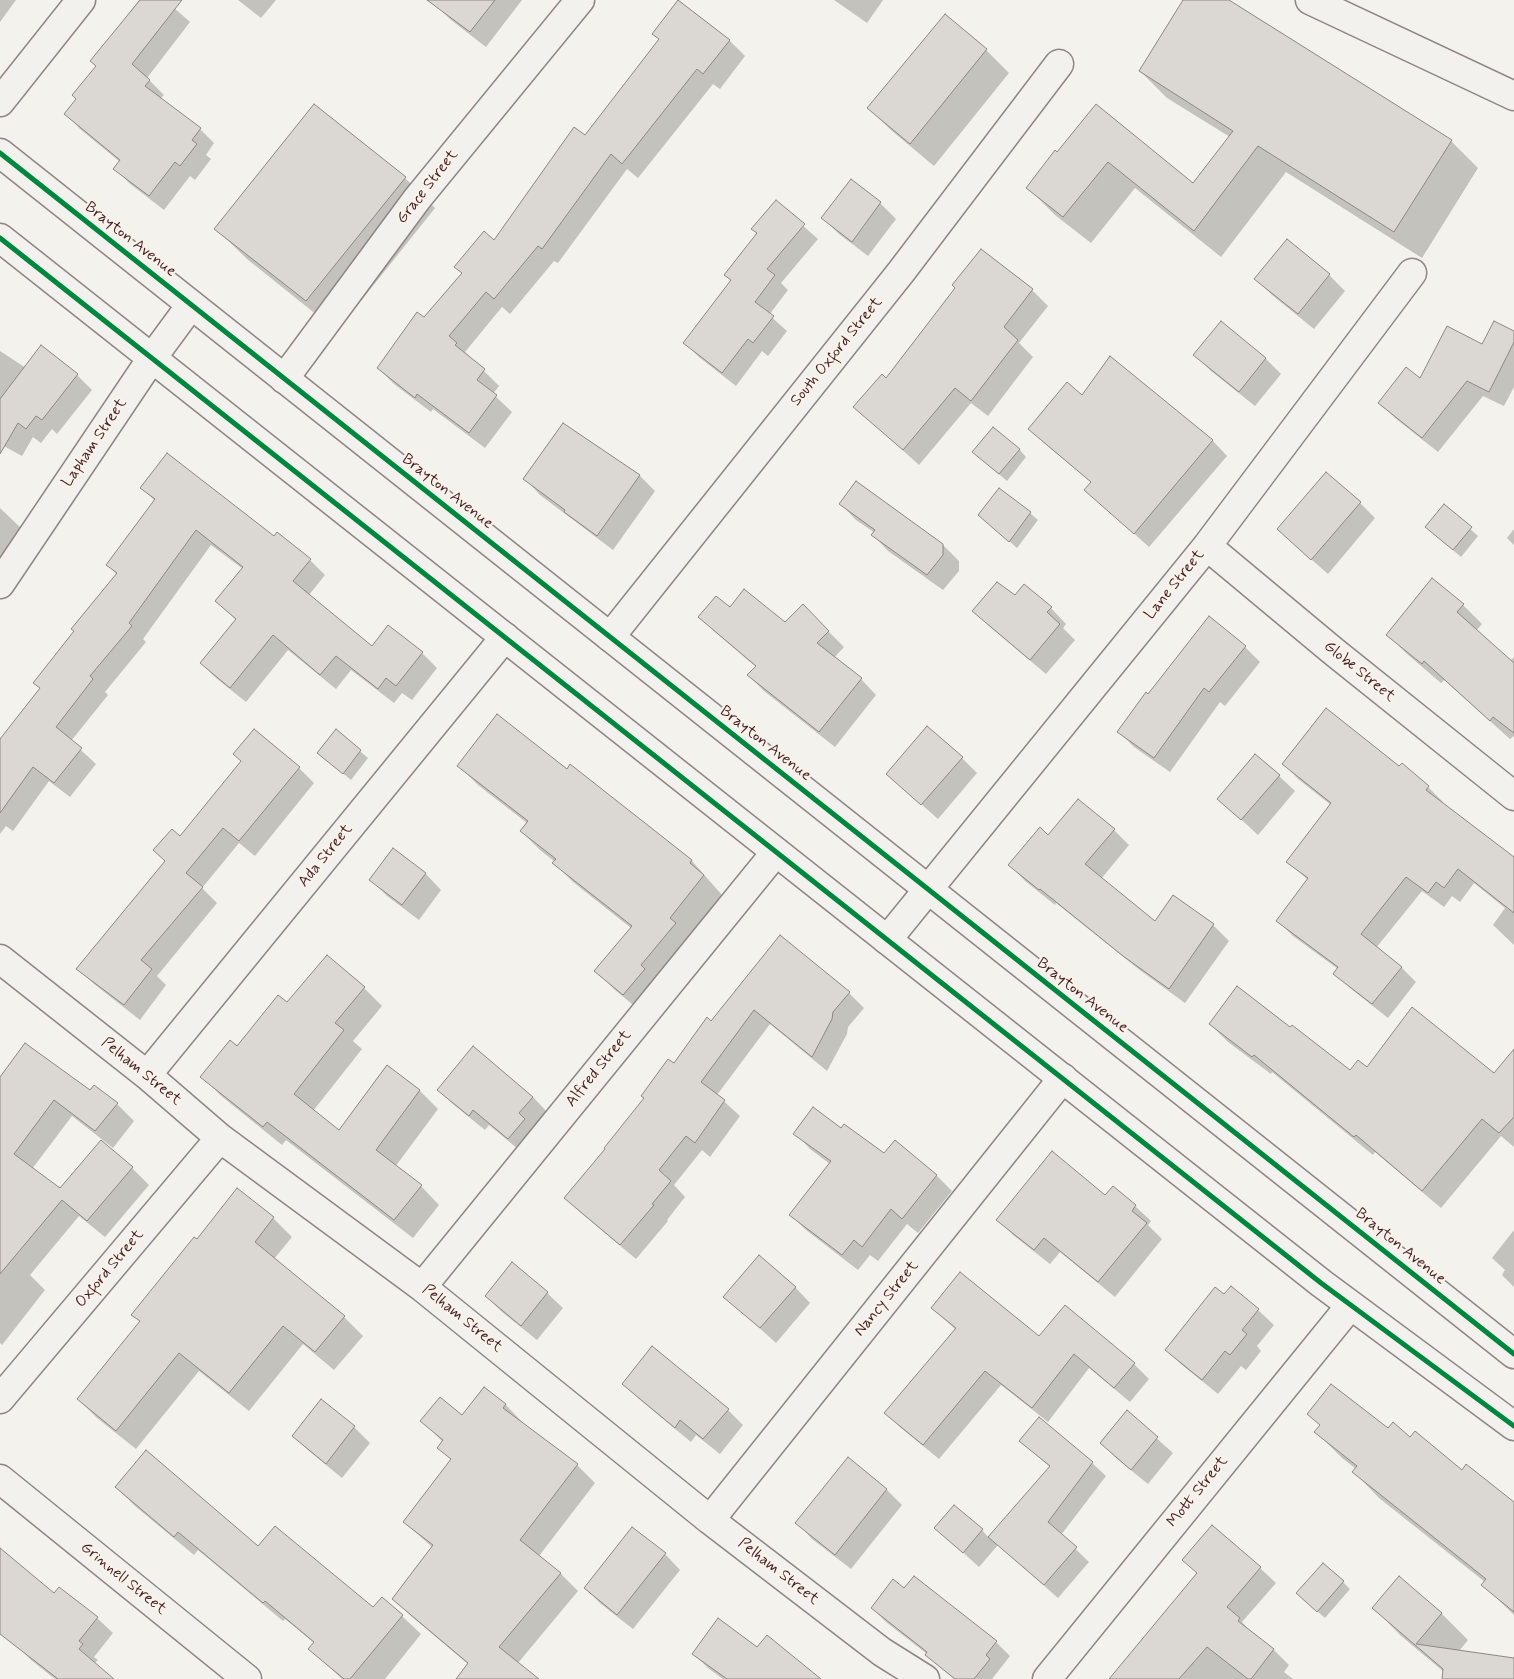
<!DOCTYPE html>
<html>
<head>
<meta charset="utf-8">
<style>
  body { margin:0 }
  canvas { display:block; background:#f4f2ec }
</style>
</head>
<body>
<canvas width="1514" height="1679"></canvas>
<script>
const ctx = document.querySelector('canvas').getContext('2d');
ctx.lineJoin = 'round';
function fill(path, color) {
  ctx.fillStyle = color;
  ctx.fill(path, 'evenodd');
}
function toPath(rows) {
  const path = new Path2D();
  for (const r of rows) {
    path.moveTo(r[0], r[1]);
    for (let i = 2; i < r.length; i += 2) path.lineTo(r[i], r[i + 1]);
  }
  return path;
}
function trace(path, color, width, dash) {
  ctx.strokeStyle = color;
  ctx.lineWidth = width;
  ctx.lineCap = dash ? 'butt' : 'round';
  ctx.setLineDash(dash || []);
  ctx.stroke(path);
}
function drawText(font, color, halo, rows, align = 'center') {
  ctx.font = font + ' Mynerve,sans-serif';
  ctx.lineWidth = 4.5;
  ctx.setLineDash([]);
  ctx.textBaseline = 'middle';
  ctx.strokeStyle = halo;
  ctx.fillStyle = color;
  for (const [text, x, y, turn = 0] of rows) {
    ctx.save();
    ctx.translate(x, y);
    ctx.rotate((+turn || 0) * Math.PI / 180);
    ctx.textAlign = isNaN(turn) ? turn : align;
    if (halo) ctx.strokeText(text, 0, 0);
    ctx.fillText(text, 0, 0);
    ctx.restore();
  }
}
const shadow = toPath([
  [0,0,16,0,0,22],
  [139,0,165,0,190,22,147,78,164,95,160,99,200,129,214,143,206,155,211,159,195,180,190,176,164,210,129,183,115,168,120,162,80,129,66,114,78,99,130,14,129,13],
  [238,0,276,0,261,18],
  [439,0,522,0,486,47,451,20,436,5],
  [834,0,883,0,867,23],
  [1185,0,1226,0,1451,141,1478,168,1422,258,1286,172,1221,257,1135,188,1091,243,1055,215,1028,188,1096,106,1193,185,1230,137,1167,98,1140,71],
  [679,1,730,41,745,56,720,89,713,84,638,178,627,169,558,263,554,261,510,314,502,307,465,352,499,386,493,394,512,412,485,448,433,409,431,412,394,384,378,368,494,241,586,137,660,40,654,34],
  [986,50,1009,73,934,166,892,131,868,108],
  [405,178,435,208,337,331,247,259,216,229],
  [851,181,880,203,896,219,868,256,839,234,823,218],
  [776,202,818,239,781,283,788,290,769,315,787,331,768,356,762,351,736,386,699,357,685,343,732,281],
  [1287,241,1329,275,1345,291,1314,329,1272,295,1256,279],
  [981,250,1032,290,1048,306,1019,343,1033,357,988,416,971,403,919,465,855,407,886,380,957,288],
  [1514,332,1514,387,1504,406,1483,396,1438,452,1395,418,1379,402,1483,346],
  [0,351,26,368,77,375,92,390,57,434,52,429,41,443,33,437,22,456,0,444],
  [1195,355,1265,358,1281,374,1255,406,1211,371],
  [1110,358,1213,441,1227,456,1149,547,1101,504,1092,483,1044,443,1029,429,1082,397],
  [1019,449,1026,457,1007,481,981,459],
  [640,476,655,491,613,550,540,495,525,479],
  [142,488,274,538,310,560,325,575,309,595,372,647,422,653,437,668,412,700,402,693,394,703,351,670,336,689,288,650,246,702,216,678,201,663,237,621,216,601,243,569,211,545,143,639,146,642,105,692,108,695,71,741,96,764,70,797,49,781,13,831,6,826,0,834,0,741,41,689,117,575,108,565,155,501],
  [1360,503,1375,518,1328,574,1295,545],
  [841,504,943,545,959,561,959,571,943,590,888,551,873,535,875,533,856,520],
  [1444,506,1478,536,1461,557,1434,534],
  [0,508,23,530,0,563],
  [1030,513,1038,520,1017,548,987,522],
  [1514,529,1514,545,1507,538],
  [1016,597,1051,608,1066,624,1063,628,1075,640,1046,674,989,626,974,611],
  [1463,605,1482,624,1476,631,1510,661,1514,657,1514,736,1510,739,1444,680,1441,683,1407,654,1388,635],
  [803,606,844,647,834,658,861,679,876,695,835,747,764,691,748,675,756,667,715,632,700,617,785,624],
  [1245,647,1260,662,1225,706,1220,702,1170,772,1134,747,1119,732,1148,695],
  [336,731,368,758,351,780,318,753],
  [962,758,977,773,938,819,887,774],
  [1284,764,1399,768,1428,787,1443,802,1442,804,1514,870,1514,945,1493,925,1505,908,1474,883,1460,902,1452,896,1444,907,1422,891,1376,948,1401,967,1416,982,1388,1018,1350,988,1335,973,1338,969,1293,936,1278,921,1308,880,1288,862,1331,805,1298,779],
  [459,766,567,770,570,766,692,861,722,895,689,938,643,1013,615,990,596,971,631,928,573,882,554,863,555,862,540,850,521,831,527,823,478,785],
  [299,768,314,783,255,856,239,843,202,888,217,903,157,976,166,985,140,1020,94,984,78,969,166,861,180,838],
  [1279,776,1295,791,1258,835,1219,799],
  [1114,830,1129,845,1101,879,1155,923,1173,897,1213,925,1229,941,1185,1003,1141,971,1056,903,1055,905,1025,881,1010,865,1048,837],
  [394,850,426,874,441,890,419,920,387,896,371,880],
  [780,936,849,993,864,1008,848,1027,847,1034,827,1071,770,1024,717,1095,740,1116,710,1157,702,1150,674,1185,685,1197,667,1220,668,1221,636,1259,581,1213,566,1198,674,1065,711,1022],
  [364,988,382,1006,353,1041,362,1049,313,1111,339,1131,387,1067,420,1091,438,1109,395,1167,421,1186,439,1205,413,1238,286,1140,282,1145,220,1095,202,1076,238,1048,288,1004],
  [1210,1024,1350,1072,1494,1075,1514,1051,1514,1147,1501,1136,1441,1208,1375,1152,1373,1155,1272,1072,1271,1074,1228,1042],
  [473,1048,533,1097,548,1113,524,1154,489,1125,485,1130,454,1105,439,1090],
  [90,1092,117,1104,134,1121,113,1148,72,1116,32,1169,60,1190,132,1168,149,1185,105,1237,79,1216,30,1275,45,1290,2,1345,0,1343,0,1119,17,1096],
  [841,1130,884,1155,937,1176,952,1191,918,1233,907,1224,878,1261,870,1255,858,1270,806,1230,791,1215,830,1164,810,1149,795,1133],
  [1106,1196,1135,1206,1151,1221,1148,1225,1162,1239,1115,1297,1060,1252,1050,1264,1013,1235,998,1219],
  [273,1218,292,1237,274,1259,344,1317,363,1336,334,1370,303,1344,249,1411,199,1371,136,1449,97,1418,78,1399,141,1322,133,1315,197,1241],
  [1514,1230,1514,1287,1502,1275,1505,1270,1492,1258],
  [795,1287,810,1303,776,1343,725,1297],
  [547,1293,563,1308,537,1340,502,1312,486,1296],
  [1224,1295,1258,1310,1274,1325,1257,1346,1261,1351,1246,1370,1241,1366,1218,1394,1182,1365,1166,1350],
  [932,1308,1134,1364,1149,1379,1130,1402,1089,1368,1048,1422,1001,1385,939,1459,901,1428,886,1413,956,1330],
  [623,1384,728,1410,743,1425,720,1454,696,1435,691,1442,639,1399],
  [485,1389,506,1405,523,1423,522,1424,577,1465,595,1483,539,1556,560,1573,578,1591,518,1663,536,1679,457,1679,469,1665,411,1616,393,1598,432,1547,404,1522,451,1460,439,1447,443,1442,422,1421,462,1417],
  [321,1401,354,1427,370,1443,342,1478,309,1451,293,1436],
  [1127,1412,1173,1453,1148,1484,1117,1459,1101,1443],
  [1309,1414,1388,1430,1410,1439,1514,1507,1514,1615,1483,1585,1485,1582,1379,1498,1354,1472,1356,1469,1342,1458,1316,1432,1321,1426],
  [1020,1441,1092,1463,1106,1476,1061,1535,1089,1562,1058,1598,998,1545,979,1567,936,1528,982,1530,989,1538,1050,1467],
  [848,1459,887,1490,902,1505,851,1569,812,1539,797,1523],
  [116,1487,259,1548,373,1609,402,1616,421,1634,385,1679,342,1679,310,1649,314,1643,285,1619,283,1621,198,1550,194,1555,135,1506],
  [0,1549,54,1595,97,1618,113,1633,94,1657,98,1660,94,1664,112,1679,55,1679,31,1660,0,1629],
  [665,1554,680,1570,633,1629,601,1604,585,1588],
  [1184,1560,1260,1568,1276,1583,1242,1622,1254,1635,1274,1650,1289,1665,1284,1672,1293,1679,1109,1679,1198,1574],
  [915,1577,996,1642,1010,1656,992,1679,954,1679,941,1668,927,1654,886,1622,872,1608,904,1590],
  [1343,1582,1350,1589,1325,1618,1305,1601],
  [1374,1608,1442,1614,1468,1640,1459,1651,1514,1660,1514,1679,1443,1679,1444,1672,1400,1635],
  [758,1648,817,1679,723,1679,708,1668,693,1653]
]);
const building = toPath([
  [140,0,182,0,132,64,150,80,145,86,201,128,192,140,197,144,180,166,175,162,149,196,113,169,120,160,64,114,76,99,72,95,96,66,90,61,140,0],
  [427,0,495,0,470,32,427,0],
  [678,0,730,40,703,74,697,69,622,164,611,154,542,249,538,246,494,299,486,292,449,336,457,343,455,345,485,369,477,380,497,395,469,433,417,394,415,398,377,368,417,312,424,317,462,273,454,267,484,231,494,240,574,127,585,135,659,39,652,34,678,0],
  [1183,0,1229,0,1452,140,1394,232,1258,146,1194,231,1108,162,1063,217,1026,188,1055,150,1057,152,1096,104,1193,183,1233,131,1139,71,1183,0],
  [945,14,987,49,910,144,867,108,945,14],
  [314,104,406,177,306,301,214,229,314,104],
  [851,179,881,202,852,242,821,218,851,179],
  [776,200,805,224,767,269,775,275,755,302,774,316,753,343,748,339,722,373,683,343,731,280,724,275,757,233,751,229,776,200],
  [1287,239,1330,274,1298,314,1254,279,1287,239],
  [981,249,1033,289,1004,327,1018,340,971,401,955,388,903,450,853,407,882,374,886,378,955,288,952,285,981,249],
  [1221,321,1266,358,1239,392,1193,355,1221,321],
  [1494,321,1514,331,1514,342,1489,392,1467,381,1422,438,1378,403,1406,367,1420,378,1447,326,1482,344,1494,321],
  [41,345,78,374,42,420,36,416,26,429,18,423,0,454,0,399,41,345],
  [1110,356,1213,440,1134,534,1084,490,1091,482,1028,429,1067,382,1082,395,1110,356],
  [563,423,640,475,597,536,564,512,565,510,523,479,563,423],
  [993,427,1020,449,999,474,972,452,993,427],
  [167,453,274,536,277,532,311,559,293,581,372,646,388,625,423,652,396,686,386,678,378,689,336,656,320,675,273,635,230,688,200,663,236,619,215,601,243,567,196,530,129,623,132,626,90,676,93,679,56,727,82,748,54,783,33,767,0,813,0,739,40,688,33,683,74,631,71,629,117,573,106,565,155,499,140,488,167,453],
  [1326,472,1361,502,1311,560,1277,529,1326,472],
  [856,481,943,544,943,555,927,575,871,535,875,530,839,504,856,481],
  [999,488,1031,512,1009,542,978,515,999,488],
  [1444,504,1472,527,1453,550,1425,527,1444,504],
  [1432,578,1464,604,1457,612,1514,663,1514,733,1493,717,1490,721,1424,661,1422,664,1386,635,1432,578],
  [997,582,1015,595,1024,584,1052,607,1047,612,1060,624,1030,660,972,611,997,582],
  [744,589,785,622,803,604,829,631,817,643,862,678,819,732,747,675,756,666,698,617,716,596,730,607,744,589],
  [1209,616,1246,646,1209,692,1204,688,1154,758,1117,732,1146,692,1148,694,1209,616],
  [1326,708,1399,766,1402,763,1429,786,1426,790,1514,857,1514,913,1458,869,1444,888,1436,882,1428,893,1406,877,1361,934,1402,967,1372,1004,1333,974,1338,967,1276,921,1308,878,1286,862,1331,803,1282,764,1326,708],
  [497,714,567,769,570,764,692,860,690,863,704,875,670,918,676,923,641,965,645,969,623,995,594,971,632,926,552,863,556,859,520,831,528,821,457,766,497,714],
  [927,726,963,757,921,805,886,774,927,726],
  [254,729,300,767,239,841,223,828,186,873,203,887,141,960,152,969,124,1005,76,969,165,861,153,850,172,829,180,836,241,761,233,754,254,729],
  [336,729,361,750,343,774,317,753,336,729],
  [1255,754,1280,775,1241,820,1217,799,1255,754],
  [1078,799,1115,829,1085,864,1155,921,1173,895,1214,924,1169,989,1123,956,1040,889,1039,890,1008,865,1040,827,1048,835,1078,799],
  [393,848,426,873,402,905,369,880,393,848],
  [780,935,850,992,833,1012,832,1019,812,1057,754,1010,701,1082,725,1100,695,1143,686,1136,659,1170,671,1181,652,1204,654,1205,620,1245,564,1198,605,1149,604,1148,644,1098,641,1096,668,1059,674,1063,707,1017,711,1021,780,935],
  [327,955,365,987,335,1023,344,1030,294,1094,339,1130,387,1065,420,1090,376,1150,422,1185,394,1220,267,1122,263,1127,200,1077,230,1040,237,1046,278,995,287,1002,327,955],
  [1237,986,1290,1027,1292,1025,1350,1070,1358,1060,1367,1067,1412,1007,1494,1073,1514,1049,1514,1117,1499,1133,1482,1119,1422,1191,1356,1135,1354,1137,1254,1055,1252,1057,1209,1024,1237,986],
  [25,1043,90,1090,94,1085,118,1103,95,1131,54,1100,14,1154,60,1188,101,1140,133,1167,87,1221,62,1200,0,1274,0,1077,25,1043],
  [473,1046,533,1097,519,1113,525,1119,508,1139,473,1110,469,1116,437,1090,473,1046],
  [813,1107,841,1128,844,1124,884,1153,895,1140,937,1175,902,1219,891,1209,862,1247,854,1240,842,1255,789,1215,831,1161,793,1134,813,1107],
  [1052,1151,1105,1195,1113,1186,1136,1205,1132,1211,1147,1223,1098,1282,1044,1238,1034,1250,996,1220,1052,1151],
  [237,1188,274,1217,255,1242,345,1316,315,1352,283,1326,229,1393,179,1353,116,1431,77,1399,140,1321,131,1315,194,1237,197,1239,237,1188],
  [759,1255,796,1287,760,1328,723,1297,759,1255],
  [512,1262,548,1292,521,1326,485,1296,512,1262],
  [960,1272,1039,1336,1065,1305,1135,1363,1114,1388,1074,1354,1032,1408,985,1371,923,1445,884,1413,956,1328,931,1308,960,1272],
  [1231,1286,1259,1309,1242,1330,1247,1334,1230,1355,1225,1351,1202,1380,1165,1350,1215,1287,1224,1294,1231,1286],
  [652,1346,729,1409,703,1439,680,1420,675,1428,622,1384,652,1346],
  [1331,1384,1388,1428,1393,1422,1410,1437,1415,1431,1462,1470,1466,1464,1514,1502,1514,1612,1481,1585,1486,1579,1352,1472,1357,1466,1314,1432,1320,1425,1307,1414,1331,1384],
  [484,1387,506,1404,503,1408,578,1464,520,1540,561,1573,499,1647,539,1679,456,1679,468,1663,392,1599,433,1545,403,1522,451,1459,437,1448,443,1440,420,1421,440,1397,462,1415,484,1387],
  [321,1399,355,1426,326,1464,292,1436,321,1399],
  [1127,1410,1158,1437,1131,1470,1100,1443,1127,1410],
  [1039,1417,1093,1462,1048,1522,1077,1547,1044,1585,988,1537,1050,1466,1019,1441,1039,1417],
  [146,1450,258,1546,275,1526,373,1607,382,1597,403,1615,350,1679,344,1679,308,1649,314,1642,265,1601,263,1603,178,1532,174,1537,115,1487,146,1450],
  [848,1457,887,1489,835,1555,795,1523,848,1457],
  [954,1505,983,1529,963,1553,934,1528,954,1505],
  [1212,1525,1261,1567,1227,1607,1240,1618,1238,1621,1274,1649,1251,1679,1248,1679,1207,1647,1179,1679,1109,1679,1197,1573,1182,1560,1212,1525],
  [632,1527,666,1553,617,1615,584,1588,632,1527],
  [0,1548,54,1593,59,1587,98,1617,79,1641,83,1644,79,1649,114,1679,58,1679,0,1634,0,1548],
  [1323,1563,1344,1581,1317,1612,1296,1593,1323,1563],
  [914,1576,997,1641,986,1655,990,1659,974,1679,955,1679,925,1655,927,1652,871,1608,893,1579,904,1588,914,1576],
  [1399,1576,1442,1613,1416,1644,1514,1658,1514,1679,1442,1679,1443,1669,1372,1608,1399,1576],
  [718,1618,757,1647,767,1635,821,1679,727,1679,692,1654,718,1618]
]);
const minor = toPath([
  [1310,0,1514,96],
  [0,102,81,0],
  [284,379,417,199,580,0],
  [1207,546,1333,651,1514,796],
  [0,584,152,358,191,305],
  [610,637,901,272,1059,64],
  [887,940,1207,546,1412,273],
  [0,959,147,1075,220,1138,422,1287,710,1520,882,1652,925,1679],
  [147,1075,505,637],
  [422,1287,776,852],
  [0,1399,220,1138],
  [0,1479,247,1679],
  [710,1520,1063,1078],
  [1047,1679,1350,1306]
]);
const major = toPath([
  [0,153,1514,1354],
  [0,238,1321,1283,1514,1426]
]);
const cycleway = toPath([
  [0,153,1514,1354],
  [0,238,1321,1283,1514,1426]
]);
const streetNames = [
  ["Grace Street",428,187,-52],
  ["Brayton Avenue",130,240,38],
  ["South Oxford Street",837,352,-51],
  ["Lapham Street",95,443,-56],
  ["Brayton Avenue",447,492,38],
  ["Lane Street",1175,585,-51],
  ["Globe Street",1359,672,39],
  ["Brayton Avenue",765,744,38],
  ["Ada Street",326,856,-51],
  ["Brayton Avenue",1082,996,38],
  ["Alfred Street",599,1069,-51],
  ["Pelham Street",141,1072,39],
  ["Brayton Avenue",1400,1247,39],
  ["Oxford Street",110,1269,-50],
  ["Nancy Street",887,1299,-51],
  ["Pelham Street",462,1319,39],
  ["Mott Street",1198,1492,-51],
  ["Pelham Street",778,1572,38],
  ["Grinnell Street",123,1579,39]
];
fill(shadow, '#0003');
fill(building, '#dbd7d3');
trace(building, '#8f8685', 1);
trace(minor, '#8f8685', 31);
trace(major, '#8f8685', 31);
trace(minor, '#f2f1ed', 28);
trace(major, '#f2f1ed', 28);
trace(cycleway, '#00873e', 5);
drawText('16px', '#4a1f2b', '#f7f3e8', streetNames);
</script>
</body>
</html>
